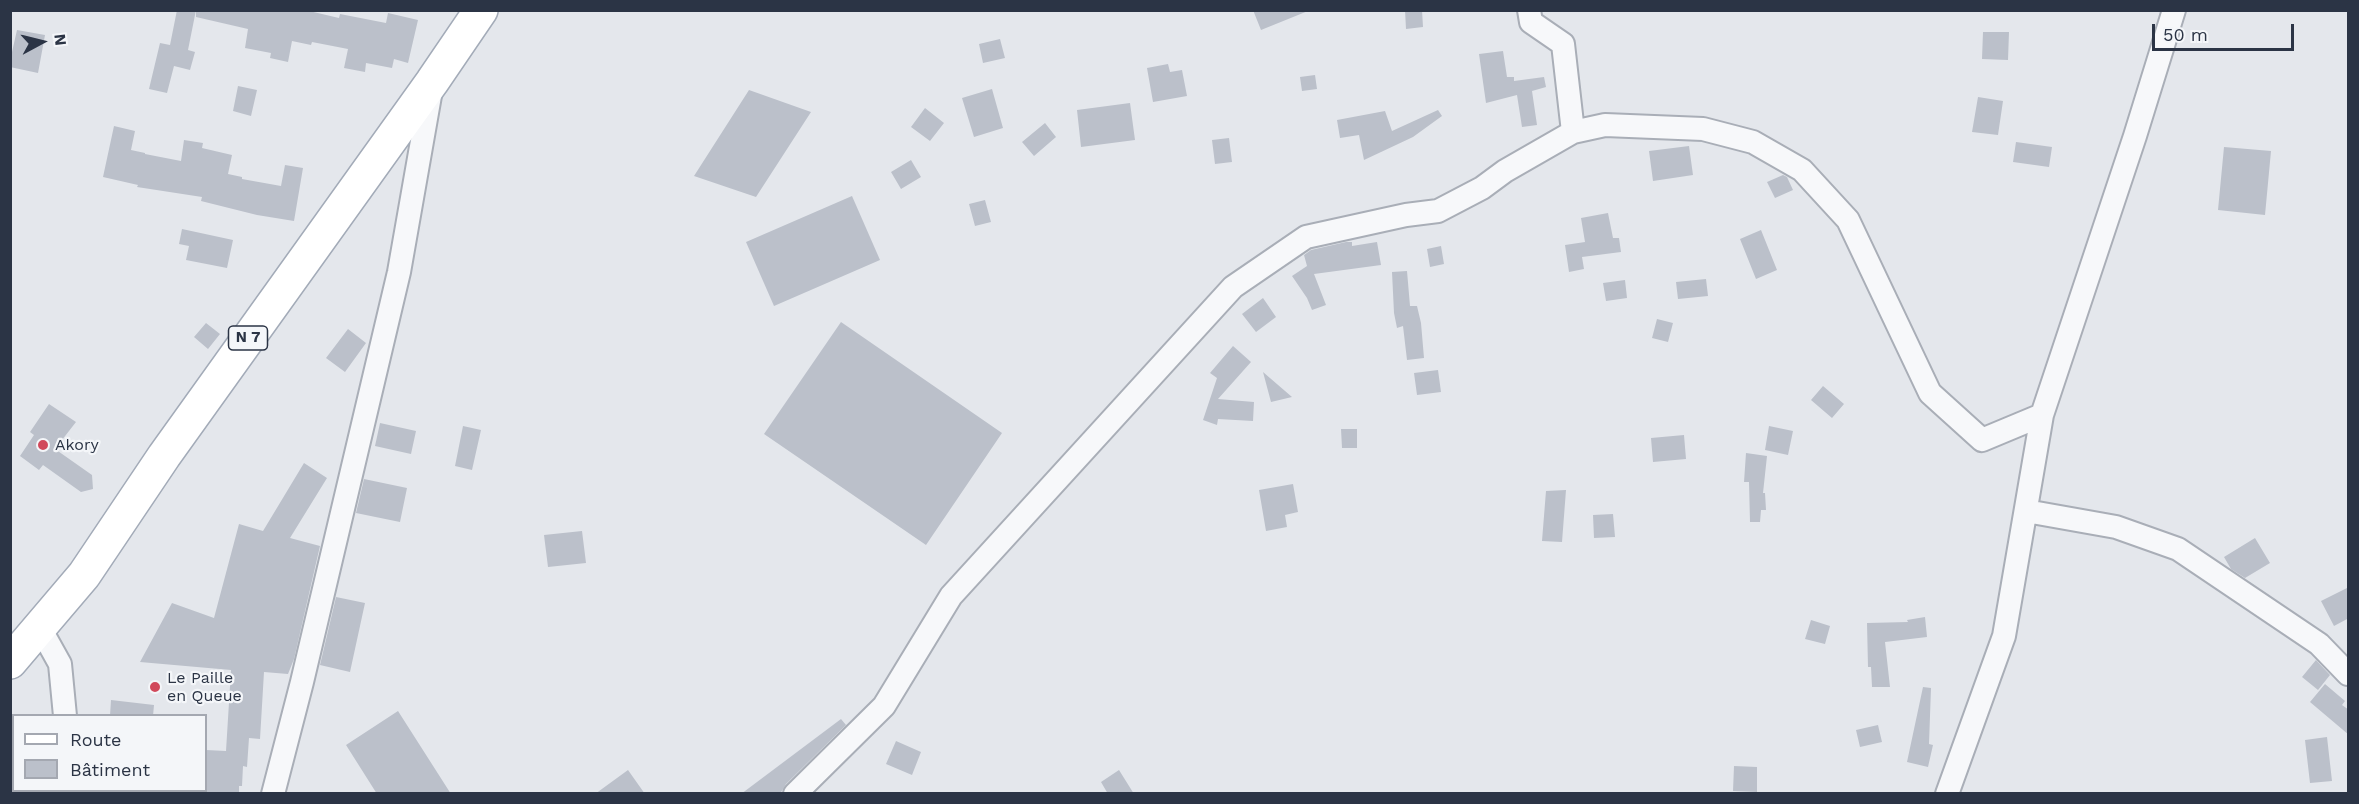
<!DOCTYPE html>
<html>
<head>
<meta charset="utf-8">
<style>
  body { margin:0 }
  #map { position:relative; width:2359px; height:804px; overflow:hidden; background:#e4e7ec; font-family:"Work Sans",sans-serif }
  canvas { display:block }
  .frame { position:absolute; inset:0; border:12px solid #2b3445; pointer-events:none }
  .legend { position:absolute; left:12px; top:714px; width:195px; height:78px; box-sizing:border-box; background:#f4f6f9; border:2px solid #a4a8b1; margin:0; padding:8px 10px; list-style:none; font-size:18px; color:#2b3445 }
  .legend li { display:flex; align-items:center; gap:12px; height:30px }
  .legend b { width:30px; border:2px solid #a4a8b1 }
  .north { position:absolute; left:12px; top:12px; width:60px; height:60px; -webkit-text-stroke:4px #f4f6f9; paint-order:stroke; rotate:83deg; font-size:16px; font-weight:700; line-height:24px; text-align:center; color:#2b3445 }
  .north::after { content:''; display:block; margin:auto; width:21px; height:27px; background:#2b3445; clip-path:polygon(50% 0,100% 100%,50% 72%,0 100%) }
  .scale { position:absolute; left:2152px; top:24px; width:142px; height:27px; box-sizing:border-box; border:3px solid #2b3445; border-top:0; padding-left:8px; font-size:18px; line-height:21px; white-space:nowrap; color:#2b3445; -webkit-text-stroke:4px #f4f6f9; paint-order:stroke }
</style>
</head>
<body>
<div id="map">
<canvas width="2359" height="804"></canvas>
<div class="frame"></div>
<ul class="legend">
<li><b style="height:8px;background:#fff"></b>Route</li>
<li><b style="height:16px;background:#bbc0ca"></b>Bâtiment</li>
</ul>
<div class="north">N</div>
<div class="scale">50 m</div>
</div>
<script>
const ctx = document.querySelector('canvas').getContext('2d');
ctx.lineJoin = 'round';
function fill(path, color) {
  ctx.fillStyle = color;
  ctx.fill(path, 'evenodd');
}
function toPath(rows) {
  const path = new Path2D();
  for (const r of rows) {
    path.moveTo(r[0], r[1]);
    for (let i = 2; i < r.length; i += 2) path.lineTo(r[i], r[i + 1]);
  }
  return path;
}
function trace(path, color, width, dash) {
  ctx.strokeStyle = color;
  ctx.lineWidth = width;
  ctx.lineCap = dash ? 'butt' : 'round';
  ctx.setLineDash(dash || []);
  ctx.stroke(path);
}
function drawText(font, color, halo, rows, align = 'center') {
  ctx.font = font + ' "Work Sans",sans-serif';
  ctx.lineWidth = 4.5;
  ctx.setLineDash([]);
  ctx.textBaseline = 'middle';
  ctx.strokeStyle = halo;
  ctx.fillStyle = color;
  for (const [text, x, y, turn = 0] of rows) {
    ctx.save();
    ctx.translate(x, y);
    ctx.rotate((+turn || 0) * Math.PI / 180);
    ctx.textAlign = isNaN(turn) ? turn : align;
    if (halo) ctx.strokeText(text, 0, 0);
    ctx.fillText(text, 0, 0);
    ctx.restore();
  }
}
const building = toPath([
  [177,10,196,10,188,50,195,52,190,70,174,66,167,93,149,89,160,43,170,45],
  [196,10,305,10,339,18,340,14,386,23,388,13,418,20,408,63,394,59,392,68,366,63,365,72,344,68,348,49,312,42,311,45,292,41,288,62,270,58,271,53,245,48,248,29,196,17],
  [1253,10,1308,10,1308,11,1261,30],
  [1405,10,1422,10,1423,27,1406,29],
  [17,30,45,35,38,73,10,67,10,52,12,52],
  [1983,32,2009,32,2008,60,1982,59],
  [1000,39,1005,58,983,63,979,44],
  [1503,51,1507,77,1514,77,1514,81,1544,77,1546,87,1532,91,1537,125,1522,127,1517,95,1486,103,1479,54],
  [1168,64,1170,72,1182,70,1187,96,1153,102,1147,68],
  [1315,75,1317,89,1302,91,1300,77],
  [238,86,257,90,251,116,233,111],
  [992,89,1003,128,974,137,962,98],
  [749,90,811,112,756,197,694,176],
  [1978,97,2003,101,1998,135,1972,132],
  [1130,103,1135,140,1081,147,1077,110],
  [925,108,944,123,930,141,911,127],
  [1438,110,1442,116,1413,137,1364,160,1359,135,1340,138,1337,120,1385,111,1392,131],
  [1045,123,1056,137,1034,156,1022,142],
  [114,126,135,131,131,150,145,153,145,154,181,161,184,140,203,143,202,148,232,155,228,174,242,177,242,179,281,186,285,165,303,168,294,221,257,215,201,201,202,197,137,187,138,185,103,177],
  [1229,138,1232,162,1215,164,1212,140],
  [2016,142,2052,147,2049,167,2013,162],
  [1689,146,1693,175,1653,181,1649,151],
  [2224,147,2271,151,2265,215,2218,210],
  [911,160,921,177,901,189,891,172],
  [1783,175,1787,177,1793,190,1775,198,1767,182],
  [852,196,880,260,774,306,746,242],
  [985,200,991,222,975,226,969,204],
  [1608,213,1613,238,1619,238,1621,252,1582,257,1584,269,1569,272,1565,245,1585,242,1581,218],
  [182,229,233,240,227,268,186,260,189,246,179,244],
  [1761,230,1777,270,1756,279,1740,239],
  [1346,242,1352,242,1352,246,1377,242,1381,265,1314,274,1326,305,1312,310,1307,298,1292,276,1307,266,1304,255,1311,250],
  [1441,246,1444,264,1430,267,1427,249],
  [1407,271,1410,306,1417,306,1421,323,1424,358,1407,360,1403,326,1397,328,1394,313,1392,272],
  [1706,279,1708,296,1678,299,1676,282],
  [1625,280,1627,298,1606,301,1603,283],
  [1263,298,1276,317,1256,332,1242,314],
  [1657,319,1673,323,1668,342,1652,338],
  [841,322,1002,433,926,545,764,434],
  [206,323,220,334,208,349,194,337],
  [348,329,366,343,345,372,326,358],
  [1233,346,1251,362,1218,399,1254,402,1253,421,1218,419,1217,425,1203,420,1217,378,1210,373],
  [1438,370,1441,392,1417,395,1414,373],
  [1263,372,1292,397,1271,402],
  [1823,386,1844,404,1832,418,1811,400],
  [49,404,76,422,55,449,92,475,93,489,81,492,43,465,39,470,20,456,34,435,30,432],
  [380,423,416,431,411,454,375,446],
  [463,426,481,430,472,470,455,466],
  [1769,426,1793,431,1788,455,1765,450],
  [1341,429,1357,429,1357,448,1342,448],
  [1684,435,1686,459,1653,462,1651,438],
  [1746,453,1767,456,1763,493,1765,493,1766,510,1761,510,1760,522,1750,522,1749,482,1744,482],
  [304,463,327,478,290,538,320,546,294,659,288,674,264,672,260,739,249,738,247,767,243,766,242,786,239,786,239,794,206,794,206,750,226,751,231,670,140,662,172,603,214,618,239,524,263,531],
  [364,479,407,488,400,522,356,513],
  [1293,484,1298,512,1285,515,1287,527,1266,531,1259,490],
  [1566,490,1562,542,1542,541,1546,491],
  [1613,514,1615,537,1594,538,1593,515],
  [582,531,586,563,548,567,544,535],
  [2255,538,2270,563,2245,578,2231,569,2224,557],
  [2349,587,2349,618,2334,626,2321,601],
  [336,597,365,603,350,672,320,665],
  [1925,617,1927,637,1885,642,1890,687,1872,687,1871,667,1868,667,1867,623,1908,622,1907,620],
  [1811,620,1830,626,1825,644,1805,639],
  [2316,660,2330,675,2318,690,2302,677],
  [2325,684,2345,701,2342,705,2349,710,2349,735,2310,702],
  [1923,687,1931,688,1929,744,1933,745,1928,767,1907,762],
  [111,700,154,705,153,716,110,716],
  [398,711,451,794,377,794,346,745],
  [841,719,846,725,786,784,780,794,741,794],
  [1878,725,1882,742,1860,747,1856,730],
  [2327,737,2332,781,2310,783,2305,740],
  [896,741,921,752,912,775,886,764],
  [1734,766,1757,767,1757,792,1733,791],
  [628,770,645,794,595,794],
  [1119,770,1134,794,1108,794,1101,782]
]);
const street = toPath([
  [1529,10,1531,22,1563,44,1573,132],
  [2026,511,2116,527,2178,549,2319,644,2348,674],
  [40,628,60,664,65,716],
  [72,790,72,794],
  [273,794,302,682,399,272,431,90],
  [795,794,884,706,951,596,1233,287,1306,237,1406,215,1438,211,1482,188,1505,171,1573,132,1605,125,1703,129,1753,142,1802,170,1848,220,1930,393,1982,440,2042,415],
  [1947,794,2004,636,2042,415,2135,136,2174,10]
]);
const primary = toPath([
  [10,662,84,575,164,456,432,82,481,10]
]);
const markers = [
  [43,445,6,"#d1495b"],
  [155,687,6,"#d1495b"]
];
const shields = [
  [248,338,39]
];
const shieldNames = [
  ["N 7",248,338]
];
const poiNames = [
  ["Akory",55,445],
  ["Le Paille",167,678],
  ["en Queue",167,696]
];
fill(building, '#bbc0ca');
trace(street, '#a9aeb7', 26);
trace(primary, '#a3abb8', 36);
trace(street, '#f7f8fa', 22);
trace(primary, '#fff', 33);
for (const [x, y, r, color] of markers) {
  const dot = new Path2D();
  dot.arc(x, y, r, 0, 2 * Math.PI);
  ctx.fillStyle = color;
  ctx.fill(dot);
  trace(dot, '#f4f6f9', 2);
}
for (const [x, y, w] of shields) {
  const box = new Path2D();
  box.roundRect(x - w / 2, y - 12, w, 24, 4.5);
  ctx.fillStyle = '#f4f6f9';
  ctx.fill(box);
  trace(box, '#2b3445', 1.5);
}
drawText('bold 15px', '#2b3445', null, shieldNames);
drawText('16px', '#2b3445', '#f4f6f9', poiNames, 'left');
</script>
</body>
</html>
